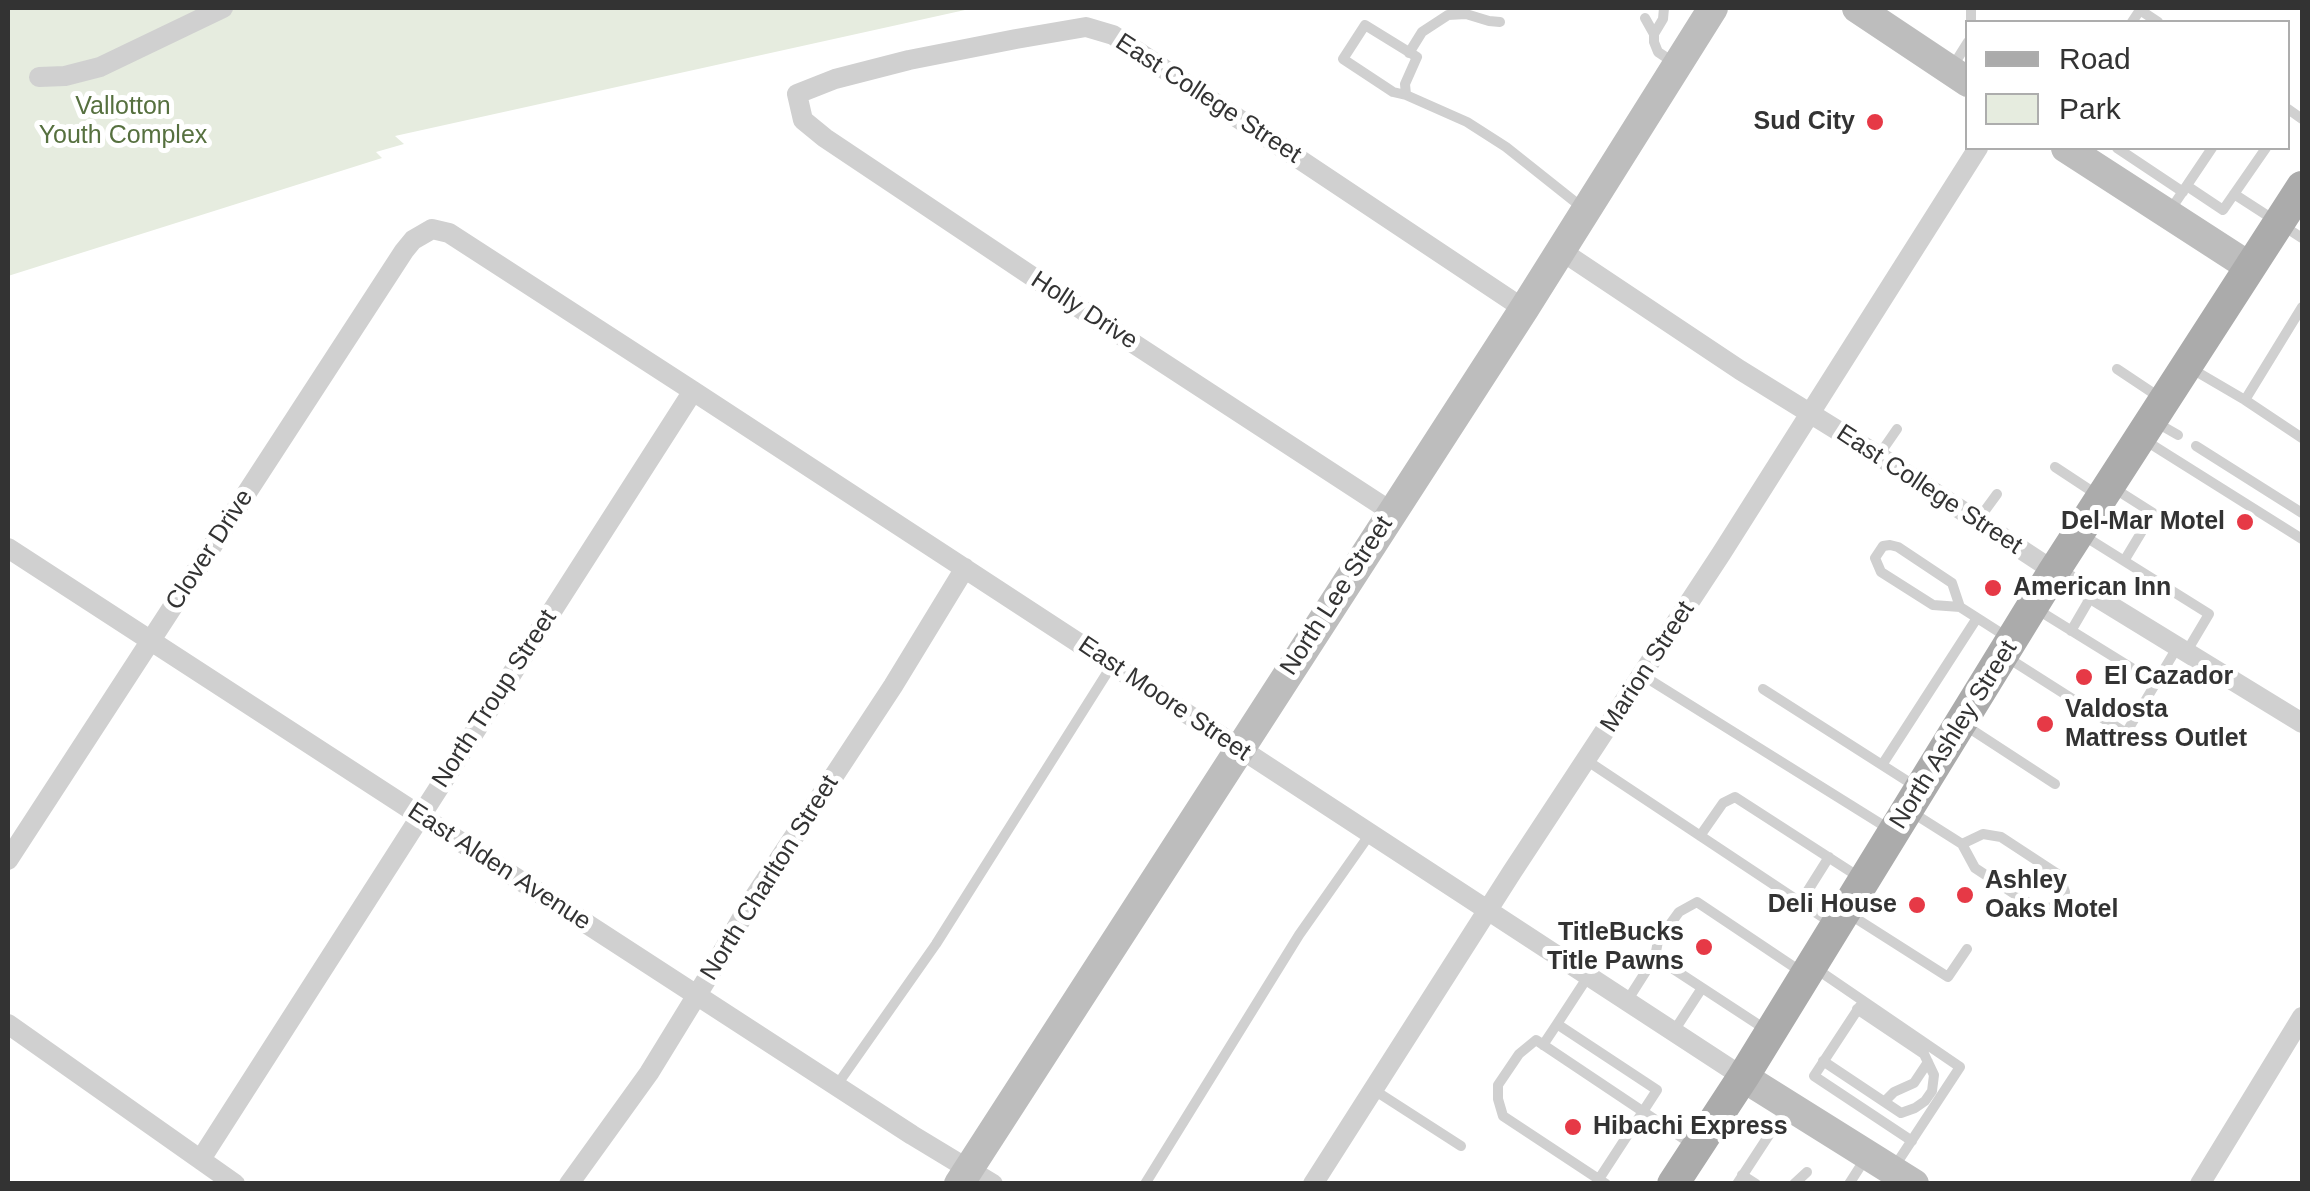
<!DOCTYPE html>
<html>
<head>
<meta charset="utf-8">
<style>
  body { margin:0 }
  #map { position:relative; width:2310px; height:1191px; overflow:hidden; background:#fff; font-family:Arial,sans-serif }
  canvas { display:block }
  .frame { position:absolute; inset:0; border:10px solid #333; pointer-events:none }
  .legend { position:absolute; left:1965px; top:20px; width:325px; height:130px; box-sizing:border-box; background:#fff; border:2px solid #adadad; margin:0; padding:12px 18px; list-style:none; font-size:30px; color:#333 }
  .legend li { display:flex; align-items:center; gap:20px; height:50px }
  .legend b { width:50px; border:2px solid #adadad }
</style>
</head>
<body>
<div id="map">
<canvas width="2310" height="1191"></canvas>
<div class="frame"></div>
<ul class="legend">
<li><b style="height:12px;background:#ababab"></b>Road</li>
<li><b style="height:28px;background:#e6ecdf"></b>Park</li>
</ul>
</div>
<script>
const ctx = document.querySelector('canvas').getContext('2d');
ctx.lineJoin = 'round';
function fill(path, color) {
  ctx.fillStyle = color;
  ctx.fill(path, 'evenodd');
}
function toPath(rows) {
  const path = new Path2D();
  for (const r of rows) {
    path.moveTo(r[0], r[1]);
    for (let i = 2; i < r.length; i += 2) path.lineTo(r[i], r[i + 1]);
  }
  return path;
}
function trace(path, color, width, dash) {
  ctx.strokeStyle = color;
  ctx.lineWidth = width;
  ctx.lineCap = dash ? 'butt' : 'round';
  ctx.setLineDash(dash || []);
  ctx.stroke(path);
}
function drawText(font, color, halo, rows, align = 'center') {
  ctx.font = font + ' Arial,sans-serif';
  ctx.lineWidth = 10;
  ctx.setLineDash([]);
  ctx.textBaseline = 'middle';
  ctx.strokeStyle = halo;
  ctx.fillStyle = color;
  for (const [text, x, y, turn = 0] of rows) {
    ctx.save();
    ctx.translate(x, y);
    ctx.rotate((+turn || 0) * Math.PI / 180);
    ctx.textAlign = isNaN(turn) ? turn : align;
    if (halo) ctx.strokeText(text, 0, 0);
    ctx.fillText(text, 0, 0);
    ctx.restore();
  }
}
const green = toPath([
  [8,8,974,8,395,136,404,144,376,152,382,158,8,276]
]);
const lane = toPath([
  [1664,8,1663,19,1654,34,1654,42,1658,52,1676,64],
  [1971,8,1971,22],
  [1645,18,1654,34],
  [2132,22,2140,10,2158,22],
  [1409,53,1422,32,1448,15,1466,14,1489,21,1500,22],
  [1951,69,1968,42],
  [1406,95,1405,84,1417,57,1365,25,1343,59,1393,92,1406,95,1467,122,1506,147,1584,209],
  [2288,109,2302,119],
  [2117,148,2183,192],
  [2187,186,2223,210,2266,148],
  [2234,194,2302,238],
  [2171,209,2212,148],
  [2117,369,2162,399],
  [2192,369,2245,400,2302,438],
  [2245,400,2302,307],
  [2157,423,2178,435],
  [2146,441,2302,539],
  [2196,446,2302,513],
  [1879,455,1897,429],
  [2055,467,2096,494],
  [2112,487,2153,513,2124,561],
  [1978,520,1997,494],
  [2081,534,2209,614,2187,651],
  [1960,607,1952,583,1898,547,1890,545,1883,546,1875,558,1881,572,1933,605,1960,607,2007,637],
  [2038,610,2156,683],
  [2071,631,2092,595],
  [2008,658,2126,733,2178,646],
  [1642,675,1889,829],
  [1763,689,1915,786],
  [1966,726,2055,784],
  [1586,760,1830,922],
  [1882,765,1977,618],
  [1913,813,1962,844,1975,868,2039,910,2056,906,2065,892,2059,875,2001,837,1983,834,1962,844],
  [1700,836,1723,803,1735,797,1859,877],
  [1800,903,1829,857],
  [1849,914,1948,977,1967,949],
  [1655,957,1765,1029],
  [1815,968,1960,1067,1893,1169],
  [1627,1001,1655,957,1658,941,1679,912,1697,902,1800,971],
  [1860,1006,1814,1076,1912,1141],
  [1557,1024,1589,975],
  [1674,1031,1702,988],
  [1543,1045,1557,1024,1657,1090,1599,1179],
  [1823,1061,1901,1113,1915,1108,1925,1101,1932,1091,1934,1075,1924,1054,1857,1009],
  [837,1085,936,944,1112,665],
  [1374,1090,1461,1146],
  [1885,1101,1894,1092,1914,1083,1928,1062],
  [1742,1175,1756,1184],
  [1145,1184,1299,935,1370,834],
  [1606,1184,1503,1116,1498,1099,1498,1085,1519,1054,1536,1040,1693,1145],
  [1737,1184,1786,1109],
  [1794,1184,1807,1172],
  [1849,1184,1865,1159]
]);
const street = toPath([
  [39,77,65,76,100,67,223,8],
  [1560,250,1740,370,1879,456,2054,571,2302,723],
  [1392,512,1087,313,825,138,803,120,797,94,835,79,909,60,1016,39,1086,27,1113,35,1524,309],
  [8,548,912,1135,993,1184],
  [8,860,404,251,413,240,432,229,449,233,693,391,1743,1077],
  [8,1024,235,1184],
  [201,1159,693,391],
  [569,1184,649,1073,711,972,751,902,893,686,965,568],
  [1313,1184,1512,872,1721,554,1978,148],
  [2200,1184,2302,1017]
]);
const secondary = toPath([
  [1857,8,1968,82],
  [2066,148,2250,267],
  [1743,1077,1914,1184],
  [959,1184,1524,309,1713,8]
]);
const primary = toPath([
  [1673,1184,1743,1077,2054,571,2302,187]
]);
const markers = [
  [1875,122,10,"#e63946"],
  [2245,522,10,"#e63946"],
  [1993,588,10,"#e63946"],
  [2084,677,10,"#e63946"],
  [2045,724,10,"#e63946"],
  [1965,895,10,"#e63946"],
  [1917,905,10,"#e63946"],
  [1704,947,10,"#e63946"],
  [1573,1127,10,"#e63946"]
];
const streetNames = [
  ["East College Street",1208,99,33],
  ["Holly Drive",1084,311,33],
  ["East College Street",1929,490,33],
  ["Clover Drive",210,550,-57],
  ["North Lee Street",1337,596,-57],
  ["Marion Street",1648,667,-57],
  ["North Troup Street",495,699,-57],
  ["East Moore Street",1164,699,34],
  ["North Ashley Street",1954,735,-58],
  ["East Alden Avenue",499,867,33],
  ["North Charlton Street",770,878,-58]
];
const parkNames = [
  ["Vallotton",123,107],
  ["Youth Complex",123,136]
];
const poiNames = [
  ["Sud City",1855,122,"right"],
  ["Del-Mar Motel",2225,522,"right"],
  ["American Inn",2013,588],
  ["El Cazador",2104,677],
  ["Valdosta",2065,710],
  ["Mattress Outlet",2065,739],
  ["Ashley",1985,881],
  ["Oaks Motel",1985,910],
  ["Deli House",1897,905,"right"],
  ["TitleBucks",1684,933,"right"],
  ["Title Pawns",1684,962,"right"],
  ["Hibachi Express",1593,1127]
];
fill(green, '#e6ecdf');
trace(lane, '#d0d0d0', 10);
trace(street, '#d0d0d0', 20);
trace(secondary, '#bdbdbd', 30);
trace(primary, '#ababab', 32);
for (const [x, y, r, color] of markers) {
  const dot = new Path2D();
  dot.arc(x, y, r, 0, 2 * Math.PI);
  ctx.fillStyle = color;
  ctx.fill(dot);
  trace(dot, '#fff', 4);
}
drawText('25px', '#333', '#fff', streetNames);
drawText('25px', '#56703f', '#fff', parkNames);
drawText('bold 25px', '#333', '#fff', poiNames, 'left');
</script>
</body>
</html>
